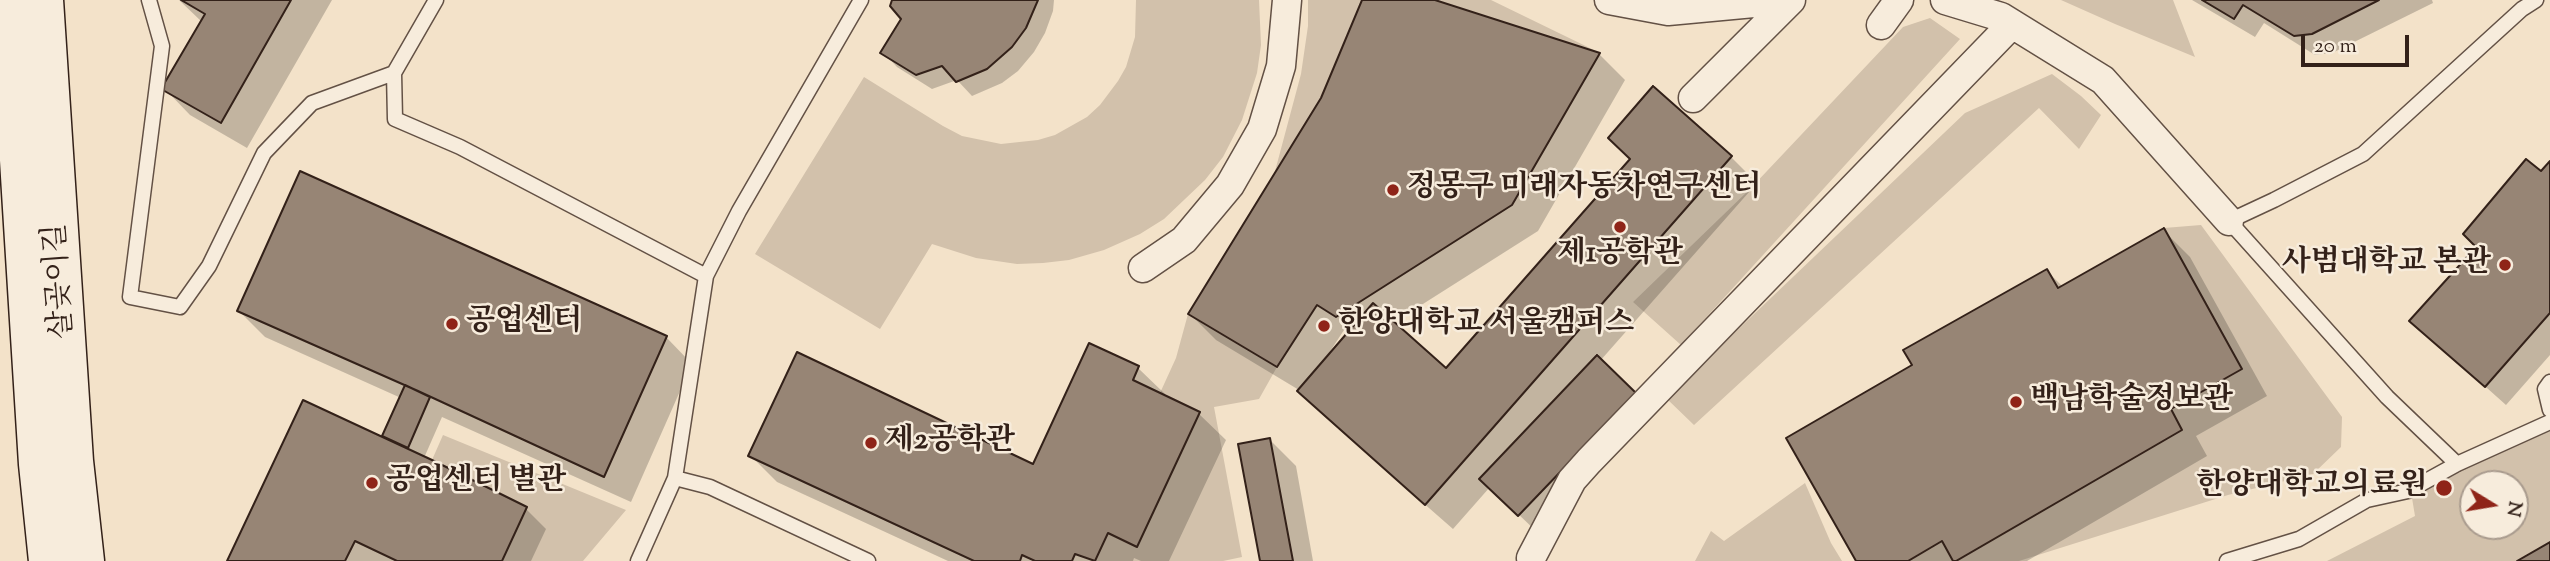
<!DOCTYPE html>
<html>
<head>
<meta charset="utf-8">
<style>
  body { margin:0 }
  #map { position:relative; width:2550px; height:561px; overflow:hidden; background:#f3e2c9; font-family:"Sorts Mill Goudy",serif }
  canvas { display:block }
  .north { position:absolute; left:2459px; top:470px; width:70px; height:70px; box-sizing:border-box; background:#f7ecdc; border:2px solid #a99b8e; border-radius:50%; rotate:101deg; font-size:19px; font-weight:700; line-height:28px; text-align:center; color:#332119 }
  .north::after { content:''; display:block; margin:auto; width:24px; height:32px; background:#8f2418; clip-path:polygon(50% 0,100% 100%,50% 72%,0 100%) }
  .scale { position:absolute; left:2301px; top:35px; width:108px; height:32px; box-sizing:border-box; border:4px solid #332119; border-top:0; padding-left:9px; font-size:21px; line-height:24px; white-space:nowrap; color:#332119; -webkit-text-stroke:5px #f7ecdc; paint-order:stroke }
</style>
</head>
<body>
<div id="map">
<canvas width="2550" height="561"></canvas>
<div class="north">N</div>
<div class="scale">20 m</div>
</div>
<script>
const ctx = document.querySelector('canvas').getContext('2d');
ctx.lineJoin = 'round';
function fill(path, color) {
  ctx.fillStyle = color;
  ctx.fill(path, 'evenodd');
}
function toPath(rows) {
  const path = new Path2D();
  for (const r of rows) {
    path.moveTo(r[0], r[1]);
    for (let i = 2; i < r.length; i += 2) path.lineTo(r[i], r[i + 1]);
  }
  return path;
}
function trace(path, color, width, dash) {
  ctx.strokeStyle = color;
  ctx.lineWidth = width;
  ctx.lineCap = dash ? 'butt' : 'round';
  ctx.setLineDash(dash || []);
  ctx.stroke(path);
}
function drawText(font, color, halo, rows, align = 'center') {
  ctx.font = font + ' "Sorts Mill Goudy","Noto Serif KR",serif';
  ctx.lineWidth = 5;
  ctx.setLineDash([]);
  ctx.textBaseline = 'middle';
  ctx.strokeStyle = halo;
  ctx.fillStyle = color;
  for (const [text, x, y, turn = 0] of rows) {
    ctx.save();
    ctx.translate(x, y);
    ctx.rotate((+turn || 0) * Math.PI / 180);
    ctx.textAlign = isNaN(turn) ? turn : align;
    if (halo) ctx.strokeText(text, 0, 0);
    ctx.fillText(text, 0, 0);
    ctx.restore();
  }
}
const green = toPath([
  [1136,0,1259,0,1261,45,1257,73,1242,120,1223,157,1205,180,1164,219,1140,234,1104,250,1069,260,1043,263,1017,264,976,258,932,244,880,329,755,254,864,77,943,126,962,136,1001,144,1038,140,1055,135,1087,117,1100,105,1118,81,1126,67,1135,37],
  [1308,0,1362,0,1321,98,1274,175,1301,74,1308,26],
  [1435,0,1491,0,1600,53],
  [2061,0,2173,0,2195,57,2115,24],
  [1930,18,1960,39,1681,345,1633,302,1750,189,1903,27],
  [2052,74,2081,96,2101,115,2079,149,2039,108,1694,425,1666,398,1965,113],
  [2201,225,2342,417,2341,447,2313,474,2228,495,2019,561,1956,561,2182,430,2171,409,2164,228],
  [1188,314,1277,367,1259,399,1214,407,1242,557,1223,561,1095,561,1108,533,1137,547,1200,413,1160,393,1176,358],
  [2550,417,2550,542,2517,561,2327,561,2415,516,2411,492],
  [2473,484,2515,484,2515,526,2473,526],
  [443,435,626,510,583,561,502,561,527,507,432,460],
  [1805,483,1831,543,1842,561,1695,561,1711,531,1724,541],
  [1942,541,1953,561,1908,561]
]);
const shadow = toPath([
  [179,0,332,0,247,148,190,115,164,88,202,22],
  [895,0,1054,0,1053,11,1045,33,1034,52,1018,71,1002,83,972,96,957,80,932,89,897,67,883,52,903,19],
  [1365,0,1430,0,1599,54,1625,80,1538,231,1393,323,1446,371,1731,157,1757,183,1600,361,1654,414,1539,534,1490,487,1453,529,1325,417,1299,390,1216,340,1190,314,1323,99],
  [1344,330,1349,333,1330,355,1329,353],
  [2192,0,2432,0,2433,3,2332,53,2315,55,2264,23,2255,37],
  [2550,163,2550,355,2506,405,2412,321],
  [2164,231,2190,257,2267,396,2196,436,2207,456,2027,561,1858,561,1914,366,2047,271,2063,287],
  [239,311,666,337,692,364,631,502,442,417,424,458,526,509,546,529,531,561,229,561,389,441,384,436,401,398,265,337],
  [1090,346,1138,368,1165,394,1164,397,1199,414,1226,440,1169,561,1141,561,1134,558,1133,561,948,561,777,482,750,455,1034,467],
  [1270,440,1296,466,1313,561,1262,561]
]);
const building = toPath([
  [181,0,291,0,221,123,161,89,205,14,181,0],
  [892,0,1038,0,1026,28,1012,47,987,69,956,82,942,66,916,75,880,53,901,19,890,6,892,0],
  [1362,0,1435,0,1600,53,1512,205,1336,317,1317,305,1277,367,1188,314,1321,98,1362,0],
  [2202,0,2379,0,2312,34,2294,36,2243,5,2234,19,2202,0],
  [1653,86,1732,156,1425,505,1297,391,1373,303,1446,368,1630,159,1608,138,1653,86],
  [2526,159,2541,171,2550,161,2550,313,2485,387,2409,321,2476,247,2463,234,2526,159],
  [300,171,667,336,604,477,418,391,237,311,300,171],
  [2164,228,2242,369,2171,409,2182,430,1956,561,1953,561,1942,541,1908,561,1856,561,1786,438,1912,365,1903,350,2047,269,2058,288,2164,228],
  [1089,343,1139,366,1133,380,1200,412,1137,547,1108,533,1095,561,1075,554,1072,561,1035,561,1022,555,1020,561,974,561,748,456,797,352,1033,464,1089,343],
  [1597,355,1636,393,1518,516,1479,479,1597,355],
  [405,385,430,397,408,448,382,436,405,385],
  [303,400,432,460,527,507,502,561,397,561,355,541,345,561,227,561,303,400],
  [1270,438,1293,561,1260,561,1238,444,1270,438],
  [2550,542,2550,561,2517,561,2550,542]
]);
const service = toPath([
  [149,0,162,46,130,297,180,307,209,266,264,153,312,103,394,73],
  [436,0,394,73,395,119,460,147,706,276],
  [2550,382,2545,389,2550,410],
  [2457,464,2387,397,2229,221,2274,200,2363,154,2522,9,2536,0],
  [675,478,710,487,868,561],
  [638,561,675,478,706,276,739,211,861,0],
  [2227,561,2299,539,2367,500,2408,491,2457,464,2550,422]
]);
const minor = toPath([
  [1609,0,1668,11,1786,0],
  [1945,0,2001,17,2103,80,2229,221],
  [1881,25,1899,0],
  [1693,98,1791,0],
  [1143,268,1184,240,1230,185,1262,129,1281,66,1287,0],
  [1531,558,1572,480,1589,461,2012,24]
]);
const secondary = toPath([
  [9,0,38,464,48,561],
  [44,0,74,461,85,561]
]);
const markers = [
  [1393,190,7,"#8f2418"],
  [1620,227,7,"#8f2418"],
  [2505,265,7,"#8f2418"],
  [452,324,7,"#8f2418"],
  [1324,326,7,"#8f2418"],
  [2016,402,7,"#8f2418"],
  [871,443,7,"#8f2418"],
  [372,483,7,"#8f2418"],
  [2444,488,9,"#8f2418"]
];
const poiNames = [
  ["정몽구 미래자동차연구센터",1407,190],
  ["제1공학관",1620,256,"center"],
  ["사범대학교 본관",2491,265,"right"],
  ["공업센터",466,324],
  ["한양대학교 서울캠퍼스",1338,326],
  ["백남학술정보관",2030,402],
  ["제2공학관",885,443],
  ["공업센터 별관",386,483],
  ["한양대학교의료원",2428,488,"right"]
];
const streetNames = [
  ["살곶이길",62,281,-94]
];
fill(green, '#d2c1ab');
fill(shadow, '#0003');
fill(building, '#978575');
trace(building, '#332119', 2);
trace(service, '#635145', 17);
trace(minor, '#635145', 31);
trace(secondary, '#332119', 41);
trace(service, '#f7ecdc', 14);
trace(minor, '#f7ecdc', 28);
trace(secondary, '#f7ecdc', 38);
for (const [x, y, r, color] of markers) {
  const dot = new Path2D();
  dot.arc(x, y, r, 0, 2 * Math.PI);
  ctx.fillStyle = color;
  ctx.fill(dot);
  trace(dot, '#f7ecdc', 2.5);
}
drawText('bold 30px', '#332119', '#f7ecdc', poiNames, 'left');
drawText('30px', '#332119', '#f7ecdc', streetNames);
</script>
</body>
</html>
